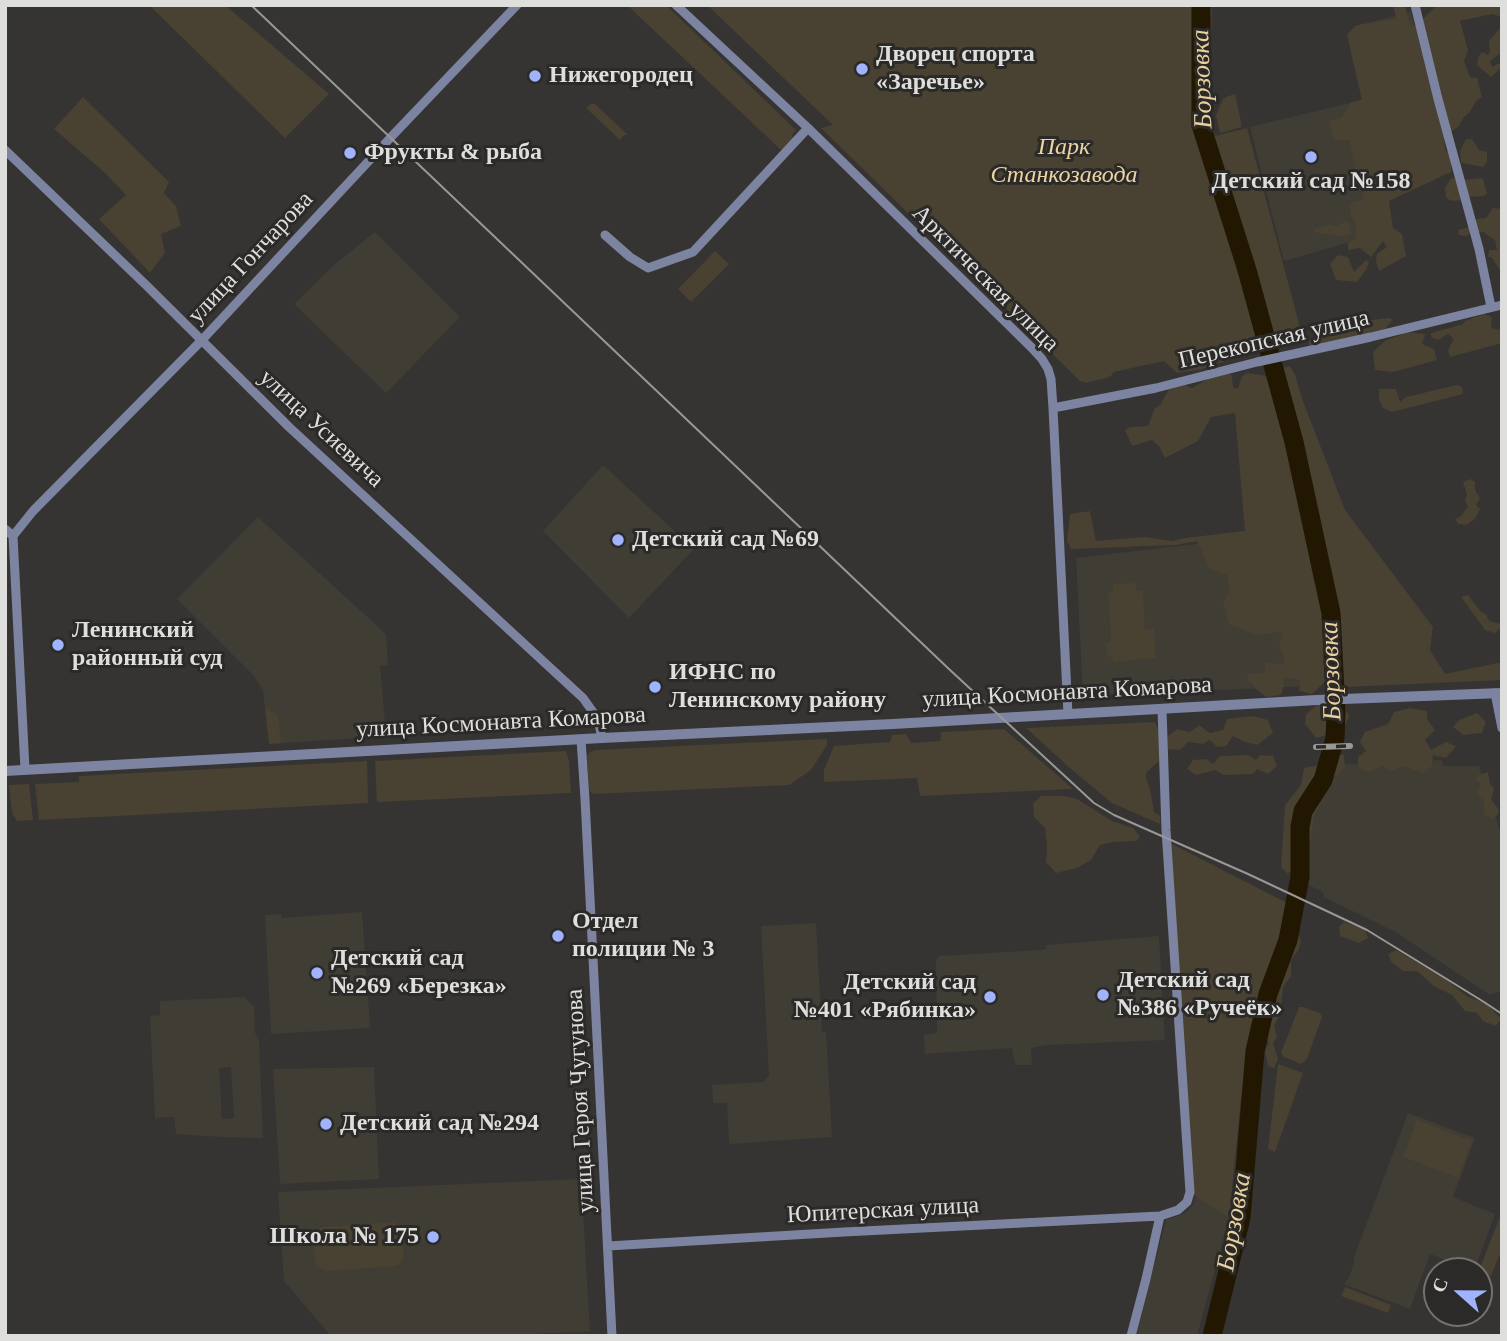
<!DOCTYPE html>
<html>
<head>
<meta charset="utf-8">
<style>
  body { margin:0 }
  #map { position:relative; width:1507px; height:1341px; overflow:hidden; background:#353432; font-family:"Times New Roman",serif }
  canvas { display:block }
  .frame { position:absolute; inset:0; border:7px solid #dededc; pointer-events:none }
  .north { position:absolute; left:1423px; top:1257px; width:70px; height:70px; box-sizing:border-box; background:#2b2a28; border:2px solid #737270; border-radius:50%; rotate:291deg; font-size:19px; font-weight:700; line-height:28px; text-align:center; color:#dededc }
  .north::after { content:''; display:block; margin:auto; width:24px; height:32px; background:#a0b3fd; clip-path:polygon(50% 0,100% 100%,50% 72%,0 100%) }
</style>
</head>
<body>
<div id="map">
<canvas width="1507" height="1341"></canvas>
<div class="frame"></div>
<div class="north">С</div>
</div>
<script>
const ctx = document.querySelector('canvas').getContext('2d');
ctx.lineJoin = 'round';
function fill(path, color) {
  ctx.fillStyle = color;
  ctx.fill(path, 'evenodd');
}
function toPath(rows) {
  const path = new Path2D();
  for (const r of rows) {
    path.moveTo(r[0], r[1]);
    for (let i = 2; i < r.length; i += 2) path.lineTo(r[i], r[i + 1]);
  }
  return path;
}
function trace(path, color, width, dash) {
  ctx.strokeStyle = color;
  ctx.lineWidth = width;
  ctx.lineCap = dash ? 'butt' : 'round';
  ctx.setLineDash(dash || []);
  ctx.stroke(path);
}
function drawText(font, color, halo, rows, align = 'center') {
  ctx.font = font + ' "Times New Roman",serif';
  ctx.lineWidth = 6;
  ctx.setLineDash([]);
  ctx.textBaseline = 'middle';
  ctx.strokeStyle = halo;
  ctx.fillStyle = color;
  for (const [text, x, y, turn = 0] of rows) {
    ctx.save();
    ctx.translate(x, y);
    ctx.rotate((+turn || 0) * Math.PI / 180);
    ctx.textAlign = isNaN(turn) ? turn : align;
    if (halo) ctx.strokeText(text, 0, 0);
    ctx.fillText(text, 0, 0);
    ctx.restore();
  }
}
const built = toPath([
  [1411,12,1449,167,1374,188,1385,232,1284,261,1250,127,1362,100,1347,35,1355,26],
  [375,232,460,317,386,393,294,304,335,264],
  [603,465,694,549,629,618,543,531],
  [258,517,386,634,388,665,380,666,386,733,361,734,360,738,269,744,263,690,254,676,177,599],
  [1274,535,1312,686,1083,696,1076,558],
  [1442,760,1443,766,1479,766,1502,837,1502,991,1490,995,1397,933,1324,897,1324,893,1307,884,1306,826,1311,810,1329,785,1334,765],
  [362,912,370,1028,271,1034,265,915,281,914,282,918],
  [816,923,822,1032,826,1032,832,1137,729,1144,727,1103,713,1103,712,1085,763,1082,769,1076,761,926],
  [1159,936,1165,1040,1047,1045,1031,1048,1032,1065,1015,1065,1012,1048,925,1054,924,1035,937,1033,936,960,939,956,1040,950,1046,949,1046,945],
  [244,997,254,1006,255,1033,259,1040,263,1138,221,1137,176,1134,174,1117,155,1118,150,1016,160,1015,160,1001],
  [231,1067,234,1118,222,1119,219,1068],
  [374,1067,379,1179,280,1184,273,1069],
  [1408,1113,1475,1138,1453,1197,1495,1214,1474,1271,1430,1254,1410,1309,1344,1284,1349,1277,1354,1263,1354,1257],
  [581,1179,590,1331,490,1336,331,1336,284,1281,278,1192],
  [1196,1195,1229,1218,1197,1336,1136,1336,1166,1220,1185,1213,1193,1205]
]);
const green = toPath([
  [149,5,225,5,329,94,285,138],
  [627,5,666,5,796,130,792,135,794,140,783,150,780,149],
  [707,5,1212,5,1209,119,1215,136,1247,128,1301,331,1272,344,1259,347,1259,350,1199,370,1177,373,1164,361,1114,372,1110,377,1086,383,1080,381,821,128,833,125],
  [1393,5,1405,5,1410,25,1416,26,1437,5,1502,5,1502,17,1492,14,1460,21,1468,50,1464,61,1470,77,1477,78,1482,97,1476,101,1470,112,1464,117,1459,126,1444,137,1445,149,1451,158,1451,172,1389,201,1393,228,1402,234,1406,256,1379,271,1376,262,1377,254,1387,247,1383,241,1371,257,1360,248,1348,250,1348,243,1356,238,1357,235,1355,229,1356,225,1351,215,1349,206,1355,201,1362,201,1364,192,1358,180,1349,140,1334,141,1329,121,1341,118,1351,102,1362,100,1347,35,1355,26,1363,24,1396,19],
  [1502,26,1502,52,1490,61,1492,67,1499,63,1502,67,1491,77,1477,65,1478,57,1482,52,1488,55,1490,51,1489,41],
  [1235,94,1242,127,1220,133,1216,115,1223,99,1226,97],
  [83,97,169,182,164,193,176,206,181,226,161,234,165,253,150,273,99,219,126,195,105,173,54,129],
  [591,104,595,104,628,135,624,135,620,140,586,108],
  [1466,139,1472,139,1479,150,1487,152,1487,162,1483,167,1461,163,1460,151],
  [1451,178,1464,180,1483,178,1487,194,1484,196,1470,197,1465,200,1452,201,1446,198,1445,188],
  [1493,208,1502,209,1502,270,1500,270,1491,257,1488,257,1489,250,1497,250,1495,240,1483,232,1473,232,1466,236,1459,235,1458,230,1469,227,1477,219,1486,218],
  [1348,220,1352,234,1339,237,1314,232,1314,229,1330,224,1336,226],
  [715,251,729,264,691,302,678,289],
  [1338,255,1348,257,1354,272,1366,260,1369,262,1366,270,1357,282,1336,280,1330,264],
  [1484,314,1492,317,1491,328,1502,330,1502,343,1450,357,1448,350,1454,339,1448,334,1438,340,1431,337,1431,333,1463,324,1465,321],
  [1389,318,1393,320,1383,331,1314,347,1309,345,1309,341,1333,321,1345,323],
  [1405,332,1425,334,1422,344,1434,349,1437,360,1393,372,1375,370,1373,352,1386,340,1401,335],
  [1290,366,1295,375,1303,401,1345,510,1433,627,1430,650,1445,674,1502,662,1502,680,1344,687,1340,680,1328,679,1312,694,1299,691,1300,680,1283,677,1284,685,1281,695,1266,697,1256,689,1252,683,1247,681,1248,674,1265,672,1265,662,1274,664,1283,663,1284,657,1279,647,1283,631,1257,636,1229,624,1223,603,1230,590,1227,575,1210,569,1197,541,1176,545,1071,549,1067,540,1070,514,1090,511,1096,541,1145,537,1172,541,1185,538,1245,531,1235,413,1211,417,1198,441,1165,458,1159,446,1152,440,1132,446,1125,430,1130,427,1148,426,1155,408,1160,405,1169,389,1184,385,1192,388,1211,377,1228,372,1232,376,1233,387,1238,389,1242,376,1247,373,1273,377,1280,372,1277,369],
  [1457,385,1462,387,1463,394,1392,412,1383,408,1379,399,1379,389,1396,389,1400,402,1406,397],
  [1470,479,1475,482,1475,490,1480,498,1476,505,1480,509,1475,519,1466,525,1458,524,1455,519,1460,517,1468,507,1465,501,1467,494,1463,482],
  [1136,583,1137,591,1143,590,1145,629,1154,629,1156,658,1113,662,1112,656,1107,657,1106,643,1111,642,1108,593,1113,592,1113,584],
  [1468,595,1481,612,1486,614,1489,621,1501,624,1500,628,1495,633,1485,630,1461,597],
  [1344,704,1349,717,1342,731,1316,738,1305,724,1306,714,1317,705],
  [265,707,278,716,281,743,269,744],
  [1410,708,1427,711,1427,719,1435,730,1425,740,1431,750,1446,742,1456,746,1446,758,1433,755,1432,766,1423,773,1404,766,1391,771,1383,766,1368,772,1358,767,1358,757,1366,751,1360,742,1365,732,1388,724,1394,712],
  [1477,713,1486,722,1482,733,1463,735,1453,727,1459,720],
  [1253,716,1268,720,1273,733,1257,745,1245,742,1233,736,1226,746,1217,747,1210,740,1203,744,1188,742,1180,750,1168,749,1167,737,1177,729,1190,732,1199,725,1210,733,1223,730,1227,719],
  [1155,722,1159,732,1159,761,1146,773,1146,778,1150,789,1154,812,1160,816,1160,824,1112,803,1071,769,1026,728],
  [1004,729,1073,789,920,796,917,778,824,782,824,770,834,746,890,742,892,735,906,734,911,743,940,741,941,732],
  [827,739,827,745,811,770,789,785,594,794,590,792,589,788,587,756,589,753,595,750],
  [566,751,569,761,571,793,377,802,375,761],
  [1328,753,1344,755,1345,766,1338,776,1318,774,1316,784,1296,809,1294,867,1288,874,1281,867,1285,805,1301,785,1304,768,1319,765],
  [1248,755,1256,760,1260,755,1273,756,1277,766,1268,774,1257,769,1253,774,1224,775,1215,770,1196,775,1187,769,1193,760,1206,759,1213,764,1220,756],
  [367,761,368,803,39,820,35,784,79,782,79,776],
  [1488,772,1490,783,1494,789,1491,799,1499,810,1497,816,1491,819,1484,814,1484,802,1477,793,1480,783,1476,781,1477,775],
  [29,784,33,820,17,821,12,813,9,785],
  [1041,796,1065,796,1077,799,1112,821,1133,828,1140,837,1136,841,1114,842,1100,845,1091,860,1077,868,1056,873,1046,862,1047,847,1045,828,1034,817,1033,804],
  [1318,796,1320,805,1314,817,1311,840,1304,834,1306,827,1301,817,1307,802],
  [1170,843,1289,904,1282,932,1261,992,1247,1059,1241,1099,1229,1218,1190,1192],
  [1344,922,1365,930,1368,938,1359,943,1340,936,1339,927],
  [1299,936,1301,941,1298,951,1291,960,1291,976,1283,987,1280,1014,1274,1026,1277,1037,1273,1043,1278,1059,1274,1068,1268,1066,1265,1051,1269,1043,1264,1033,1271,1025,1268,1017,1275,994,1281,988,1278,983,1282,968,1289,960,1290,947,1293,940],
  [1396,950,1445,979,1468,997,1486,1003,1501,1019,1496,1026,1483,1021,1477,1013,1465,1011,1452,995,1435,987,1417,971,1403,971,1392,963,1388,954],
  [1299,1007,1303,1007,1320,1013,1322,1017,1307,1059,1301,1064,1284,1057,1281,1053],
  [1278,1064,1303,1073,1275,1152,1268,1149],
  [1417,1120,1472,1141,1458,1178,1403,1157],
  [1499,1219,1502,1220,1502,1249,1491,1276,1479,1271],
  [393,1222,401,1227,402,1232,404,1255,400,1264,396,1266,326,1271,317,1266,315,1261,313,1238,315,1233,319,1229,323,1227],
  [1345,1287,1391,1305,1388,1313,1341,1296]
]);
const river = toPath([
  [1201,5,1201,125,1247,270,1294,442,1331,613,1336,711,1335,738,1323,780,1303,811,1300,827,1300,877,1288,940,1268,994,1255,1051,1241,1218,1212,1336]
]);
const minor = toPath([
  [676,5,808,128,1032,348,1042,359,1048,369,1051,379,1053,408,1068,714],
  [1415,5,1438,99,1479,249,1491,307],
  [5,150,146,285,289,427,583,698,598,719,602,738],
  [605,235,630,257,648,268,693,252,808,128],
  [1053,408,1156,388,1257,362,1371,337,1502,305],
  [5,529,13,536,25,769],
  [13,536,33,511,202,340,393,135,517,5],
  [1495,693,1502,728],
  [581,739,585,799,612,1336],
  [608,1246,844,1232,1160,1216,1178,1210,1187,1202,1190,1192,1166,830,1162,709],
  [1131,1336,1146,1279,1160,1216]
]);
const tertiary = toPath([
  [5,771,602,738,893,724,1317,700,1502,693]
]);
const tram = toPath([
  [251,5,950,670,1094,803,1114,815,1248,874,1367,930,1484,1002,1502,1014]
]);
const rail = toPath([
  [1316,747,1350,746]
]);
const markers = [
  [862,69,7,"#a0b3fd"],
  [535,76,7,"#a0b3fd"],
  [350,153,7,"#a0b3fd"],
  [1311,157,7,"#a0b3fd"],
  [618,540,7,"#a0b3fd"],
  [58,645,7,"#a0b3fd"],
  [655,687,7,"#a0b3fd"],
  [558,936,7,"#a0b3fd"],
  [317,973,7,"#a0b3fd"],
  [1103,995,7,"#a0b3fd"],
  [990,997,7,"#a0b3fd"],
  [326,1124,7,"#a0b3fd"],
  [433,1237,7,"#a0b3fd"]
];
const poiNames = [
  ["Дворец спорта",876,55],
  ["«Заречье»",876,83],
  ["Нижегородец",549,76],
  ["Фрукты & рыба",364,153],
  ["Детский сад №158",1311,182,"center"],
  ["Детский сад №69",632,540],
  ["Ленинский",72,631],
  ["районный суд",72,659],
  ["ИФНС по",669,673],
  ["Ленинскому району",669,701],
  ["Отдел",572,922],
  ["полиции № 3",572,950],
  ["Детский сад",331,959],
  ["№269 «Березка»",331,987],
  ["Детский сад",1117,981],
  ["№386 «Ручеёк»",1117,1009],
  ["Детский сад",976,983,"right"],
  ["№401 «Рябинка»",976,1011,"right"],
  ["Детский сад №294",340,1124],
  ["Школа № 175",419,1237,"right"]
];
const parkNames = [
  ["Парк",1064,148],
  ["Станкозавода",1064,176]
];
const streetNames = [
  ["улица Гончарова",251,258,-47],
  ["Арктическая улица",985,279,45],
  ["Перекопская улица",1274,340,-13],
  ["улица Усиевича",321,429,43],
  ["улица Космонавта Комарова",1067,693,-3],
  ["улица Космонавта Комарова",501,723,-3],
  ["улица Героя Чугунова",581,1101,-93],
  ["Юпитерская улица",883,1211,-3]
];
const waterNames = [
  ["Борзовка",1203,79,-92],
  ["Борзовка",1332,671,-92],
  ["Борзовка",1235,1222,-80]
];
fill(built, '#403d35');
fill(green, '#494131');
trace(river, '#221802', 19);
trace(minor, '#7c84a1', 9);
trace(tertiary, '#7c84a1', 10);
trace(tram, '#989896', 2);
trace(rail, '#989896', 6);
trace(rail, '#2b2a28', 3.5, [10]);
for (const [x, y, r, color] of markers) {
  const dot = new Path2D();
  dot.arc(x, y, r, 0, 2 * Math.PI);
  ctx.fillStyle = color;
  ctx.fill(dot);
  trace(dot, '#2b2a28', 2.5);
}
drawText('bold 24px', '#dededc', '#2b2a28', poiNames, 'left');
drawText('italic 24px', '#ebd4a1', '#2b2a28', parkNames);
drawText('24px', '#dededc', '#2b2a28', streetNames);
drawText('italic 26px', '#e9d19f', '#2b2a28', waterNames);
</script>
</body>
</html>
